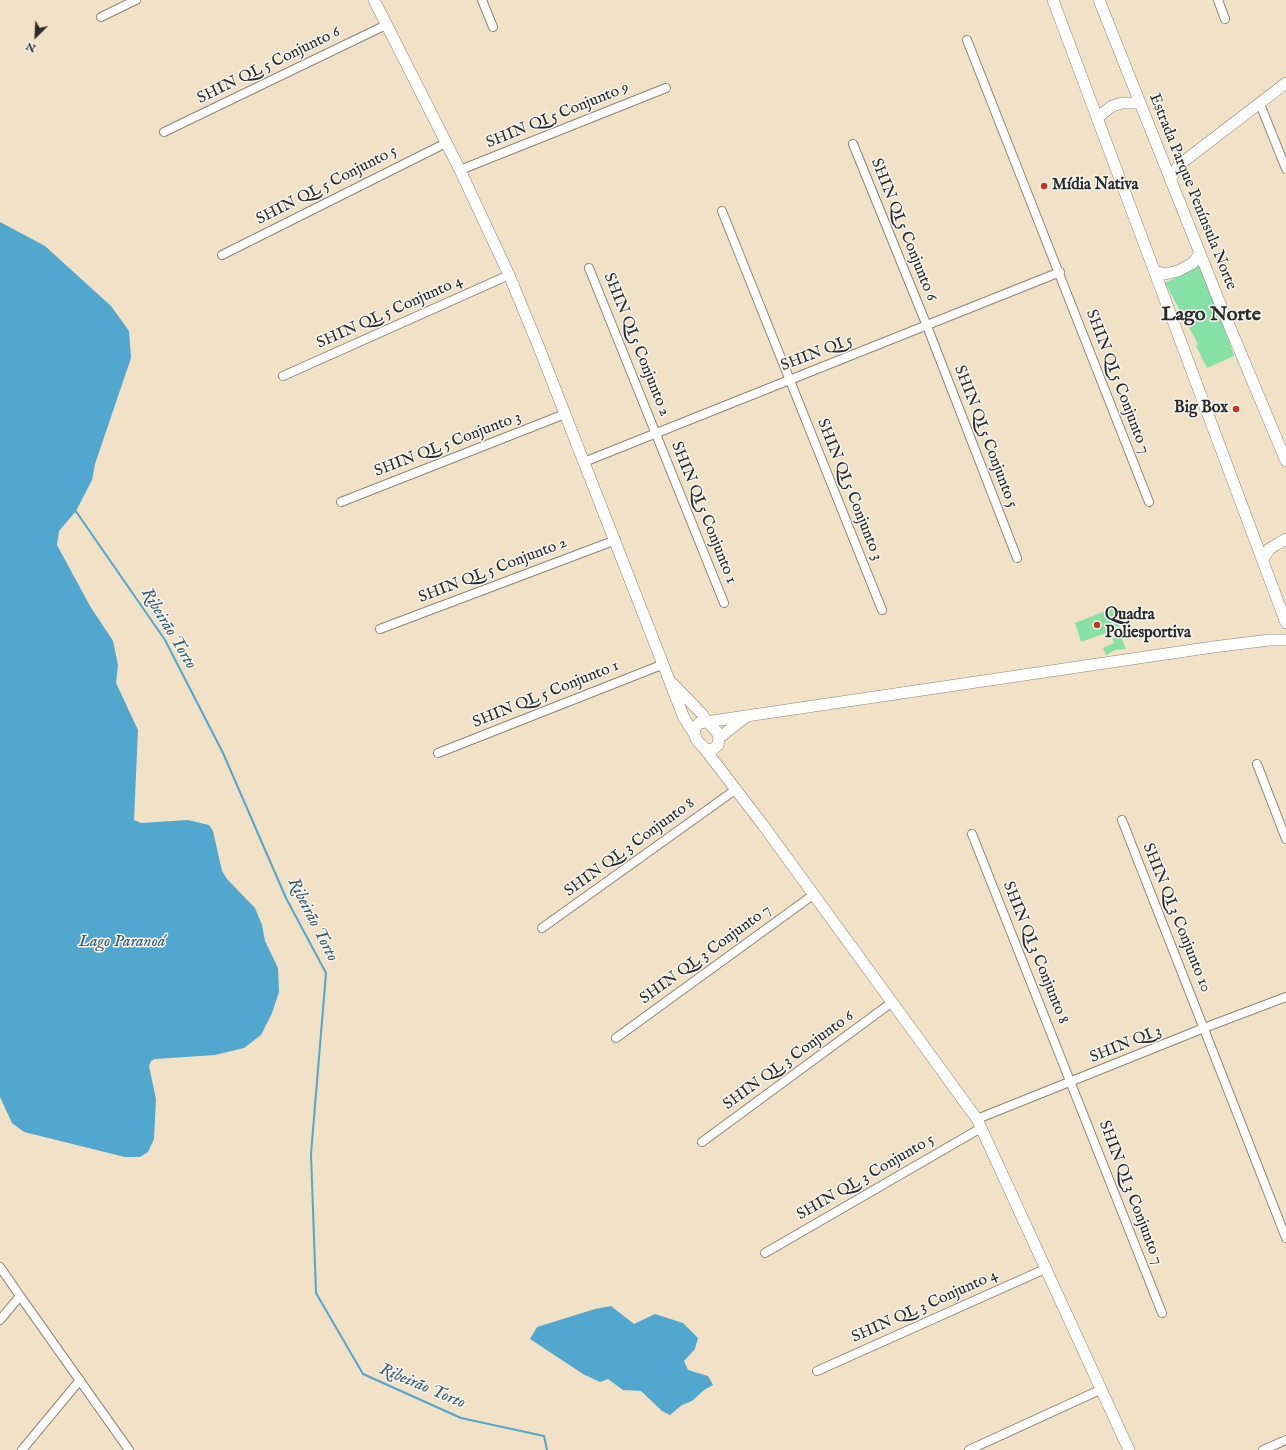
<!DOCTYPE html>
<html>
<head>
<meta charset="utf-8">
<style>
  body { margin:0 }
  #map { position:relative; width:1286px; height:1450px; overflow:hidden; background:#f1e1c6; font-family:"IM FELL English",serif }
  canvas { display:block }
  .north { position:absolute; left:16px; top:16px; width:40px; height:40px; -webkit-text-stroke:3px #f6f6f2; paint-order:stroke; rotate:204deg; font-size:11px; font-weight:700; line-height:16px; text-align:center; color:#2b2b2b }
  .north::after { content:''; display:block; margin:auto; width:14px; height:18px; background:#2b2b2b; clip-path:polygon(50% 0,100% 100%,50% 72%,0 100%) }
</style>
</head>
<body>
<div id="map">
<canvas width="1286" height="1450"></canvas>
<div class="north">N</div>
</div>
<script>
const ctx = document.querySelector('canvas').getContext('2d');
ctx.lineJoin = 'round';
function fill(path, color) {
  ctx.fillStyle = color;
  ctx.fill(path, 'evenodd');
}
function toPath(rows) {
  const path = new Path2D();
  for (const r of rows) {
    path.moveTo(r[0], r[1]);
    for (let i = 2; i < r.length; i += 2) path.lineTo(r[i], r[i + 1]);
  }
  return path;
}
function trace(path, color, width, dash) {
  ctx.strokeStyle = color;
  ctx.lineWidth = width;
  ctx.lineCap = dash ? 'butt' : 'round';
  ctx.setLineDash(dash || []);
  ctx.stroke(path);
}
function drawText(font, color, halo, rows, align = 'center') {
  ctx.font = font + ' "IM FELL English",serif';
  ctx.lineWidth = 3;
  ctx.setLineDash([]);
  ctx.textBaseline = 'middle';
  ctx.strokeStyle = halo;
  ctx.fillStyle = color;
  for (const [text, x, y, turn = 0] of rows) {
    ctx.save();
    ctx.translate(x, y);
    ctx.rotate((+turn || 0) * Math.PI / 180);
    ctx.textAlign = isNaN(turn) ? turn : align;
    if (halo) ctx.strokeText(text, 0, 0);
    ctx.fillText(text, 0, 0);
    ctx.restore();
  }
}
const green = toPath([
  [1202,264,1234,356,1207,368,1196,346,1198,344,1165,283],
  [1113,608,1120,628,1081,642,1075,623],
  [1120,634,1126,649,1115,650,1106,655,1103,648,1114,643,1112,637]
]);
const water = toPath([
  [0,222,45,246,111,306,129,331,131,358,95,464,92,480,76,511,59,531,57,545,90,606,113,641,118,665,116,683,138,730,134,820,141,823,188,820,209,825,213,831,222,871,227,879,255,908,262,925,265,941,278,968,279,992,272,1013,261,1035,244,1048,215,1055,155,1059,151,1061,149,1066,156,1099,154,1139,148,1152,140,1157,125,1157,24,1132,12,1123,0,1097],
  [611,1306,634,1324,655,1314,683,1323,698,1338,695,1349,684,1361,688,1370,708,1376,713,1385,704,1390,692,1401,682,1405,670,1415,662,1411,641,1391,623,1390,608,1379,600,1382,583,1374,530,1339,537,1327,595,1309]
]);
const stream = toPath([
  [75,510,165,640,223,753,286,898,326,973,311,1154,316,1293,363,1374,461,1418,544,1436,547,1450]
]);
const street = toPath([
  [482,0,493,27],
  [1218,0,1225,19],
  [101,17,136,0],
  [967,40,1149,502],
  [1260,104,1286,169],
  [164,132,386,25],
  [853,144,927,326,1017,558],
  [460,170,666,88],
  [722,211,882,610],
  [222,255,446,143],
  [589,268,724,603],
  [283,376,509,275],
  [584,462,1060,272],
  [341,502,565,414],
  [380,629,616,540],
  [438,753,664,664],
  [1257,764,1286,839],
  [1122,820,1286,1238],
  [972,834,1162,1313],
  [542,928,735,790],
  [616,1038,813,895],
  [977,1119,1204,1028,1286,997],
  [702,1142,891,1003],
  [765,1253,981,1128],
  [0,1267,20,1296,0,1320],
  [20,1296,129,1450],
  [817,1371,1045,1269],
  [22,1450,80,1380],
  [969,1450,1102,1389],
  [1263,1450,1286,1440]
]);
const secondary = toPath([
  [374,0,460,170,509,275,538,345,677,700,684,718,695,735],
  [1053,0,1286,623],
  [1099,0,1221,306,1286,461],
  [1097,118,1112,106,1122,103,1139,103],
  [1171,178,1179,165,1286,83],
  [1155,271,1165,274,1178,271,1193,263,1200,254],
  [1263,560,1269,549,1286,539],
  [673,684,702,714,707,722],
  [708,722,717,732,719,738,718,745,712,750,704,748,696,739,694,730,699,723,1213,647,1269,640,1286,640],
  [719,738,747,716],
  [704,748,763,825,977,1119,1129,1450]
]);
const markers = [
  [1044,186,4,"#c8321e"],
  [1236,409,4,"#c8321e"],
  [1097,625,4,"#c8321e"]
];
const streetNames = [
  ["SHIN QL 5 Conjunto 6",269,66,-26],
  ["SHIN QI 5 Conjunto 9",558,116,-22],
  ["SHIN QL 5 Conjunto 5",327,186,-27],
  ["Estrada Parque Península Norte",1192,192,68],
  ["SHIN QI 5 Conjunto 6",903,230,68],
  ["SHIN QL 5 Conjunto 4",390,313,-24],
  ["SHIN QI 5 Conjunto 2",636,345,68],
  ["SHIN QI 5",817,354,-21],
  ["SHIN QI 5 Conjunto 7",1117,382,69],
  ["SHIN QI 5 Conjunto 5",985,437,69],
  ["SHIN QL 5 Conjunto 3",448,445,-21],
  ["SHIN QI 5 Conjunto 3",849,490,68],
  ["SHIN QI 5 Conjunto 1",703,513,68],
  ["SHIN QL 5 Conjunto 2",493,571,-21],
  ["SHIN QL 5 Conjunto 1",546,695,-22],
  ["SHIN QL 3 Conjunto 8",630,848,-36],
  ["SHIN QI 3 Conjunto 10",1176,918,68],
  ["SHIN QI 3 Conjunto 8",1035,953,68],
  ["SHIN QL 3 Conjunto 7",706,955,-36],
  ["SHIN QI 3",1126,1045,-22],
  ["SHIN QL 3 Conjunto 6",789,1061,-36],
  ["SHIN QL 3 Conjunto 5",866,1178,-30],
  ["SHIN QI 3 Conjunto 7",1130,1193,69],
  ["SHIN QL 3 Conjunto 4",925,1307,-24]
];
const poiNames = [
  ["Mídia Nativa",1052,186],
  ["Big Box",1228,409,"right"],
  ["Quadra",1105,616],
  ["Poliesportiva",1105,634]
];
const waterNames = [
  ["Ribeirão Torto",168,629,59],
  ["Ribeirão Torto",312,920,63],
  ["Lago Paranoá",122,943],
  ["Ribeirão Torto",422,1387,23]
];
const districtNames = [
  ["Lago Norte",1211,316]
];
fill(green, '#87e1a7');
fill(water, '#52a7ce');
trace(stream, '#52a7ce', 2);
trace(street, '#8e8678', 10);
trace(secondary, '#8e8678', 12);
trace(street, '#fff', 8);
trace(secondary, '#fff', 11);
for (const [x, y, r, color] of markers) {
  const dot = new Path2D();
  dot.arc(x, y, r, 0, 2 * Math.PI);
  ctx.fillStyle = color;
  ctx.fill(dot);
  trace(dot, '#f6f6f2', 1.5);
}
drawText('16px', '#2b2b2b', '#f6f6f2', streetNames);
drawText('bold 16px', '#2b2b2b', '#f6f6f2', poiNames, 'left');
drawText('italic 17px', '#3b5d6c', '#f6f6f2', waterNames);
drawText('bold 20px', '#2b2b2b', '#f6f6f2', districtNames);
</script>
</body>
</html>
